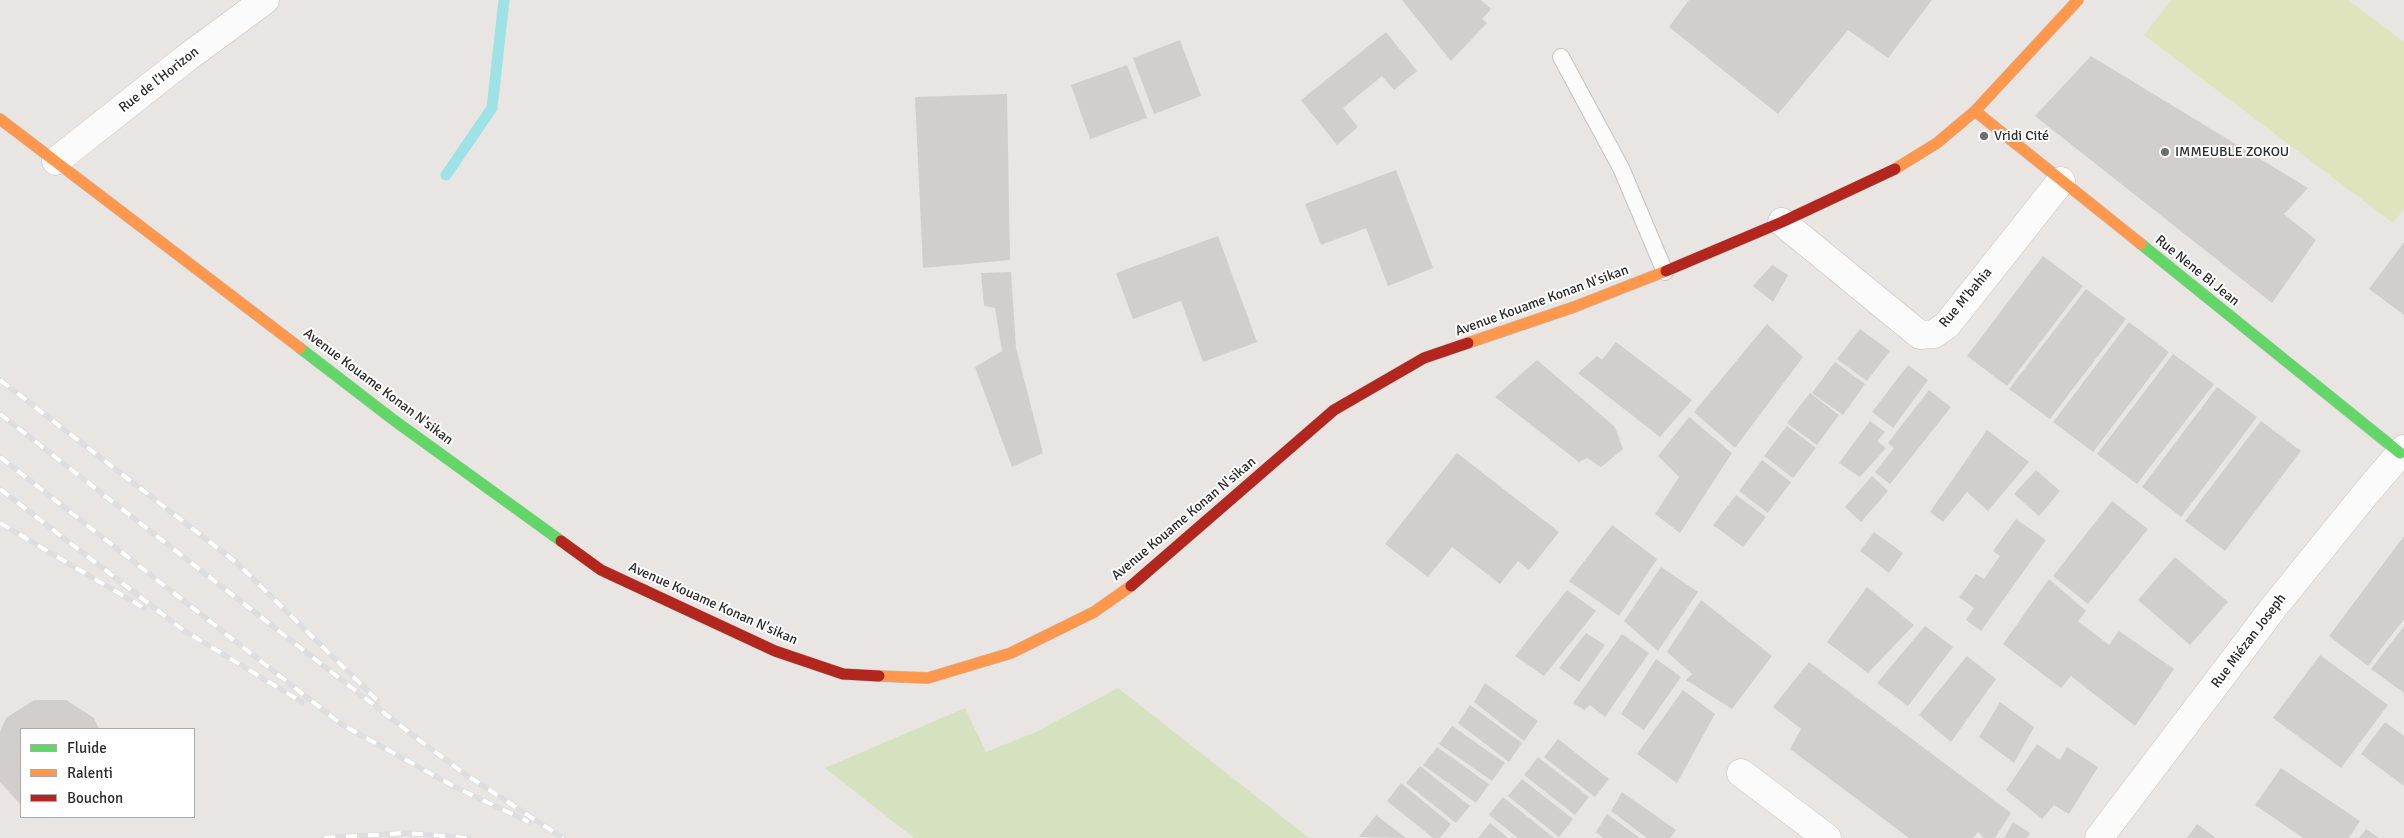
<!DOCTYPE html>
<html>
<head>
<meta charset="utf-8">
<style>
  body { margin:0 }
  #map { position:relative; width:2404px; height:838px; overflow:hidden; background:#e9e5e3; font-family:Signika,sans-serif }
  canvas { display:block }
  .legend { position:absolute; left:20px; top:728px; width:175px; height:90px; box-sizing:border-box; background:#fff; border:1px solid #ababab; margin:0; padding:6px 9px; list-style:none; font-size:15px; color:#2c2c2c }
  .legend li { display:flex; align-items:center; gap:10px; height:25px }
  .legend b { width:25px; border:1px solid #ababab }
</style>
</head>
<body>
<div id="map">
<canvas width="2404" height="838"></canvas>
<ul class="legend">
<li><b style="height:6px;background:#63d668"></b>Fluide</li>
<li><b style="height:6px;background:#ff974d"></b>Ralenti</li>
<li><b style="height:6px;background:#b3261e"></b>Bouchon</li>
</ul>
</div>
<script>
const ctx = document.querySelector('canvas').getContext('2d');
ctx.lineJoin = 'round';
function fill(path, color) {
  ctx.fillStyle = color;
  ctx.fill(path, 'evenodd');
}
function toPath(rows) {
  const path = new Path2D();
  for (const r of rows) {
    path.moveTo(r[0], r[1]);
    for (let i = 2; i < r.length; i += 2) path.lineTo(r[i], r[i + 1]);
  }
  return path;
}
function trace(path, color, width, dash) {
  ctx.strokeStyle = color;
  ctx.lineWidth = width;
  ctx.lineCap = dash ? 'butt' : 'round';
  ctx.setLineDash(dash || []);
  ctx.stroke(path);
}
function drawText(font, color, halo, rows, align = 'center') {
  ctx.font = font + ' Signika,sans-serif';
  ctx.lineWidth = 4;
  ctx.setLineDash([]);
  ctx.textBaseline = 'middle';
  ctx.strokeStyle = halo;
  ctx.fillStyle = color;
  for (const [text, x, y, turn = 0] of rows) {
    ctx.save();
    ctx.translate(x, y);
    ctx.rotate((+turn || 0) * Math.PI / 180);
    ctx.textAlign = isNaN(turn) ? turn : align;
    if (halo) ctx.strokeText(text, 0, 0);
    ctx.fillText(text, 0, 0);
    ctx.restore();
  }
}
const green = toPath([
  [1118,688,1309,838,914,838,825,768,965,708,986,752,1036,732]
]);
const pitch = toPath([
  [2171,0,2348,0,2404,42,2404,209,2393,223,2144,35]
]);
const stream = toPath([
  [446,175,492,108,504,0]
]);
const building = toPath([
  [1402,0,1481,0,1491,9,1482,19,1487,23,1451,61],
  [1689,0,1932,0,1888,58,1848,30,1778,114,1669,27],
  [1386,32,1417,71,1394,90,1382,76,1343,108,1358,127,1337,145,1301,100],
  [1180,40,1201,96,1154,114,1133,58],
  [2091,56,2308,188,2284,214,2316,240,2272,303,2035,116],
  [1127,65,1147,118,1090,139,1071,85],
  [1007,94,1010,260,923,268,915,97],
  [1396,170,1433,268,1388,286,1366,228,1321,245,1305,204],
  [1218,236,1257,342,1203,362,1181,301,1133,319,1116,273],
  [2404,242,2404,315,2369,289],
  [2043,256,2083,286,2007,386,1967,356],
  [1772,265,1788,275,1773,302,1753,286],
  [1011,272,1016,348,1043,453,1012,467,975,367,1002,351,995,308,984,306,981,273],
  [2086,289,2126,319,2050,419,2009,389],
  [2129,322,2169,352,2093,452,2053,422],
  [1767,324,1803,357,1735,448,1694,412],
  [1860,329,1890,351,1867,381,1837,359],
  [1616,342,1692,400,1660,437,1578,373,1597,356,1602,360],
  [2173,354,2214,384,2137,484,2097,454],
  [1537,360,1615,427,1623,449,1601,467,1587,458,1579,462,1495,397],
  [1835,362,1865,384,1843,415,1812,393],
  [1908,365,1928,380,1893,428,1872,412],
  [2217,387,2257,417,2181,517,2142,487],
  [1929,390,1951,407,1890,484,1875,472,1894,448,1888,443],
  [1810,393,1839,415,1817,445,1787,423],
  [1689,417,1732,453,1680,533,1655,514,1679,477,1658,456],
  [1870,421,1885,432,1877,441,1886,448,1860,477,1839,463],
  [2261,421,2301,451,2225,551,2185,521],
  [1787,426,1816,448,1793,478,1764,456],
  [1987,430,2029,462,1988,511,1967,492,1943,522,1930,512],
  [1457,453,1559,532,1529,570,1518,561,1500,584,1452,547,1428,577,1385,544],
  [1762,460,1791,482,1768,513,1739,491],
  [2036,470,2060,491,2039,516,2014,494],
  [1872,476,1888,491,1861,522,1845,507],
  [1736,495,1766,517,1743,547,1713,525],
  [2112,501,2148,529,2088,604,2053,576],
  [2016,519,2046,540,1981,631,1966,620,1974,608,1959,597,1976,574,1984,579,2000,556,1993,551],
  [1612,525,1657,559,1619,616,1569,581],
  [1874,532,1903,553,1889,573,1860,551],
  [2404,536,2404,619,2368,666,2329,636],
  [2175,557,2228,602,2190,645,2138,600],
  [1661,567,1698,592,1658,651,1624,621],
  [2049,579,2086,611,2078,621,2109,645,2119,631,2174,669,2135,726,2071,676,2061,688,2003,644],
  [1867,587,1914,625,1868,673,1827,642],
  [1567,590,1596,611,1544,676,1515,656],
  [1701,600,1772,656,1732,709,1686,680,1692,674,1667,652],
  [1925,626,1953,647,1908,706,1877,683],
  [2404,626,2404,693,2371,669],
  [1586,633,1605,645,1579,682,1559,668],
  [1622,634,1649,653,1605,717,1590,705,1584,710,1573,703],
  [2320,655,2388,705,2341,768,2273,718],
  [1967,656,1996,679,1951,742,1919,715],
  [1656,659,1681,677,1644,730,1621,714],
  [1809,662,2011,813,1995,838,1984,838,1978,832,1973,838,1909,838,1790,749,1801,729,1773,707],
  [1485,683,1538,721,1524,741,1474,702],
  [1683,690,1715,714,1677,783,1637,754],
  [34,700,66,700,94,718,99,729,21,729,21,805,0,782,0,732,6,718],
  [2000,702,2034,727,2014,763,1979,737],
  [1470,705,1522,743,1509,762,1458,723],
  [2385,722,2404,736,2404,786,2361,754],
  [1452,726,1505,763,1492,781,1439,744],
  [1558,739,1609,779,1595,797,1544,757],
  [2037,744,2060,760,2067,747,2098,767,2069,814,2054,805,2042,819,2006,790],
  [1437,747,1489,784,1476,803,1423,765],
  [1538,757,1589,797,1575,815,1524,775],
  [1420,766,1470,806,1456,823,1406,783],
  [2281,768,2360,821,2349,838,2303,838,2255,805],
  [1522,779,1573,819,1559,837,1508,796],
  [1401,783,1451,824,1440,838,1433,838,1387,801],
  [1622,792,1676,830,1670,838,1647,838,1611,811],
  [1503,797,1554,838,1518,838,1489,815],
  [1607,814,1640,838,1603,838,1596,832],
  [1376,815,1406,838,1359,837],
  [2013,822,2030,833,2027,838,2004,838],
  [1490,823,1508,838,1478,838],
  [2197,824,2216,838,2187,838],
  [2366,829,2379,838,2359,838]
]);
const lane = toPath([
  [1561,57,1621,168,1665,272]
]);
const street = toPath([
  [56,161,185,59,265,0],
  [1782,222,1920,335,1934,334,1947,325,2061,181],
  [1741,773,1827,838],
  [2099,838,2274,607,2367,492,2404,449]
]);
const fast = toPath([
  [2141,244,2400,453],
  [300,348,395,421,561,541]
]);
const slow = toPath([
  [1975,111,2141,244],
  [0,119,300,348],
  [1895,169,1937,143,1975,111,2078,0],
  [1468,343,1574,307,1666,271],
  [879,676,928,678,1011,653,1094,612,1131,586]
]);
const jam = toPath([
  [1666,271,1782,222,1895,169],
  [561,541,601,570,775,651,843,674,879,676],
  [1131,586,1334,410,1424,358,1468,343]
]);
const rail = toPath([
  [0,380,237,563,378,701],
  [0,414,415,737,462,772,563,838],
  [0,457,341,724,455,787,529,822],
  [0,489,183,630,302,702],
  [0,523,144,608],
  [324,838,406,833,468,838]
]);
const markers = [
  [1984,136,5,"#6e6d6c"],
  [2165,152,5,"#6e6d6c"]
];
const streetNames = [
  ["Rue de l'Horizon",159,80,-38],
  ["Rue Nene Bi Jean",2197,271,39],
  ["Rue M'bahia",1966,298,-50],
  ["Avenue Kouame Konan N'sikan",1542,301,-20],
  ["Avenue Kouame Konan N'sikan",378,387,37],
  ["Avenue Kouame Konan N'sikan",1184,519,-40],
  ["Avenue Kouame Konan N'sikan",713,604,24],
  ["Rue Miézan Joseph",2249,641,-53]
];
const poiNames = [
  ["Vridi Cité",1994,136],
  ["IMMEUBLE ZOKOU",2175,152]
];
fill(green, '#d5e1bf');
fill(pitch, '#dfe4bd');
trace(stream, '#9de2e4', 11);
fill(building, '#d1cecc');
trace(lane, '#c4c2c3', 18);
trace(street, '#c4c2c3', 29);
trace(fast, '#c4c2c3', 12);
trace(slow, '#c4c2c3', 12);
trace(jam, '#c4c2c3', 12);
trace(lane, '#fcfbfb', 16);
trace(street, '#fcfbfb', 28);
trace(fast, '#63d668', 11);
trace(slow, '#ff974d', 11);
trace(jam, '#b3261e', 11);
trace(rail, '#dedee0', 5.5);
trace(rail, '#fff', 4, [11]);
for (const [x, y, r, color] of markers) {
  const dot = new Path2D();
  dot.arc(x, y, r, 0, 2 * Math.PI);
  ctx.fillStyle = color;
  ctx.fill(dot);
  trace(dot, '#fff', 2);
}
drawText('14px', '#2c2c2c', '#fff', streetNames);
drawText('14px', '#2c2c2c', '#fff', poiNames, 'left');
</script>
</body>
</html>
